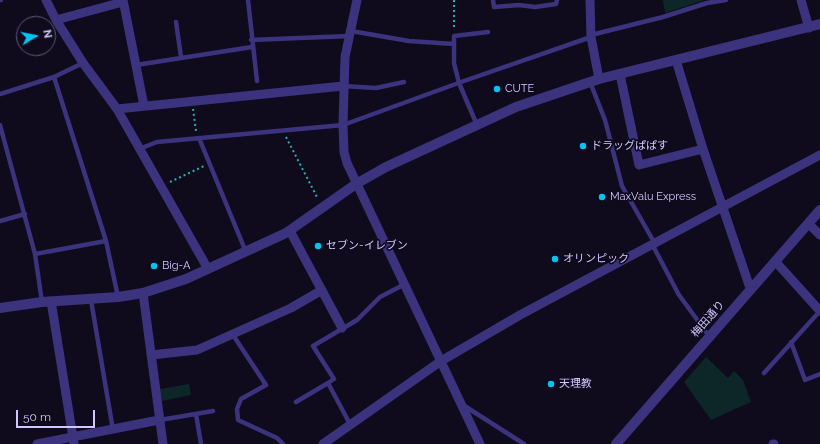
<!DOCTYPE html>
<html>
<head>
<meta charset="utf-8">
<style>
  body { margin:0 }
  #map { position:relative; width:820px; height:444px; overflow:hidden; background:#0f0b1d; font-family:Raleway,sans-serif }
  canvas { display:block }
  .north { position:absolute; left:16px; top:16px; width:40px; height:40px; box-sizing:border-box; background:#0f0b1d; border:1px solid #5d5677; border-radius:50%; rotate:80deg; font-size:11px; font-weight:700; line-height:16px; text-align:center; color:#d2c6ff }
  .north::after { content:''; display:block; margin:auto; width:14px; height:18px; background:#00c5f1; clip-path:polygon(50% 0,100% 100%,50% 72%,0 100%) }
  .scale { position:absolute; left:16px; top:410px; width:79px; height:18px; box-sizing:border-box; border:2px solid #d2c6ff; border-top:0; padding-left:5px; font-size:12px; line-height:14px; white-space:nowrap; color:#d2c6ff; -webkit-text-stroke:3px #0f0b1d; paint-order:stroke }
</style>
</head>
<body>
<div id="map">
<canvas width="820" height="444"></canvas>
<div class="north">N</div>
<div class="scale">50 m</div>
</div>
<script>
const ctx = document.querySelector('canvas').getContext('2d');
ctx.lineJoin = 'round';
function fill(path, color) {
  ctx.fillStyle = color;
  ctx.fill(path, 'evenodd');
}
function toPath(rows) {
  const path = new Path2D();
  for (const r of rows) {
    path.moveTo(r[0], r[1]);
    for (let i = 2; i < r.length; i += 2) path.lineTo(r[i], r[i + 1]);
  }
  return path;
}
function trace(path, color, width, dash) {
  ctx.strokeStyle = color;
  ctx.lineWidth = width;
  ctx.lineCap = dash ? 'butt' : 'round';
  ctx.setLineDash(dash || []);
  ctx.stroke(path);
}
function drawText(font, color, halo, rows, align = 'center') {
  ctx.font = font + ' Raleway,"Noto Sans JP",sans-serif';
  ctx.lineWidth = 3.5;
  ctx.setLineDash([]);
  ctx.textBaseline = 'middle';
  ctx.strokeStyle = halo;
  ctx.fillStyle = color;
  for (const [text, x, y, turn = 0] of rows) {
    ctx.save();
    ctx.translate(x, y);
    ctx.rotate((+turn || 0) * Math.PI / 180);
    ctx.textAlign = isNaN(turn) ? turn : align;
    if (halo) ctx.strokeText(text, 0, 0);
    ctx.fillText(text, 0, 0);
    ctx.restore();
  }
}
const green = toPath([
  [663,0,705,0,665,13],
  [706,357,728,378,734,371,743,380,751,402,711,420,684,382],
  [189,384,191,395,162,401,160,389]
]);
const path = toPath([
  [454,0,454,29],
  [193,109,196,131],
  [286,137,318,199],
  [170,182,204,166]
]);
const service = toPath([
  [0,0,1,0],
  [248,0,257,81],
  [493,0,494,7,519,5,535,7,556,4,557,0],
  [176,22,181,57],
  [351,31,409,41,454,44],
  [591,35,663,17,707,3,726,0],
  [251,40,349,36],
  [136,65,252,47],
  [54,77,106,241,118,297],
  [590,82,605,120,622,186,654,242],
  [343,86,376,88,404,82],
  [0,94,54,77,83,63],
  [0,125,35,254,42,302],
  [477,125,459,83,454,63,454,36,488,32],
  [199,138,246,252],
  [139,149,157,142,343,125,464,81,591,37],
  [0,221,25,214],
  [652,244,679,295,709,336],
  [35,254,106,241],
  [91,300,113,430],
  [233,335,266,385,241,399,237,409,238,420,277,438,283,444],
  [791,342,805,380,820,374],
  [764,373,820,311],
  [296,402,328,383],
  [463,405,524,444],
  [196,414,201,444],
  [160,420,213,411],
  [351,426,328,383,334,379,313,346,357,320,380,297,405,284]
]);
const minor = toPath([
  [46,0,56,20,83,63,117,109,208,269],
  [123,0,144,106],
  [357,0,345,57,343,125,344,152,347,163,480,444],
  [590,0,591,37,599,79],
  [801,0,809,28],
  [56,20,123,2],
  [676,60,703,149,750,288],
  [620,74,639,165,703,149],
  [117,109,343,86],
  [809,224,820,235],
  [290,231,342,328],
  [775,261,820,311],
  [143,293,163,444],
  [51,301,74,444],
  [151,355,197,350,291,308,322,290],
  [37,444,159,420],
  [323,444,441,361,520,315,820,155],
  [773,444,774,444]
]);
const tertiary = toPath([
  [0,308,42,302,118,297,143,293,186,279,286,233,356,184,386,167,516,107,599,79,820,24],
  [616,444,820,210]
]);
const markers = [
  [497,89,4,"#00c5f1"],
  [583,146,4,"#00c5f1"],
  [602,197,4,"#00c5f1"],
  [318,246,4,"#00c5f1"],
  [555,259,4,"#00c5f1"],
  [154,266,4,"#00c5f1"],
  [551,384,4,"#00c5f1"]
];
const poiNames = [
  ["CUTE",505,89],
  ["ドラッグぱぱす",591,146],
  ["MaxValu Express",610,197],
  ["セブン-イレブン",326,246],
  ["オリンピック",563,259],
  ["Big-A",162,266],
  ["天理教",559,384]
];
const streetNames = [
  ["梅田通り",708,319,-49]
];
fill(green, '#0d2627');
trace(path, '#28afb2', 2, [2, 3]);
trace(service, '#3c337e', 4.5);
trace(minor, '#3c337e', 9);
trace(tertiary, '#3c337e', 10);
for (const [x, y, r, color] of markers) {
  const dot = new Path2D();
  dot.arc(x, y, r, 0, 2 * Math.PI);
  ctx.fillStyle = color;
  ctx.fill(dot);
  trace(dot, '#0f0b1d', 1.5);
}
drawText('11px', '#d2c6ff', '#0f0b1d', poiNames, 'left');
drawText('11px', '#d2c6ff', '#0f0b1d', streetNames);
</script>
</body>
</html>
